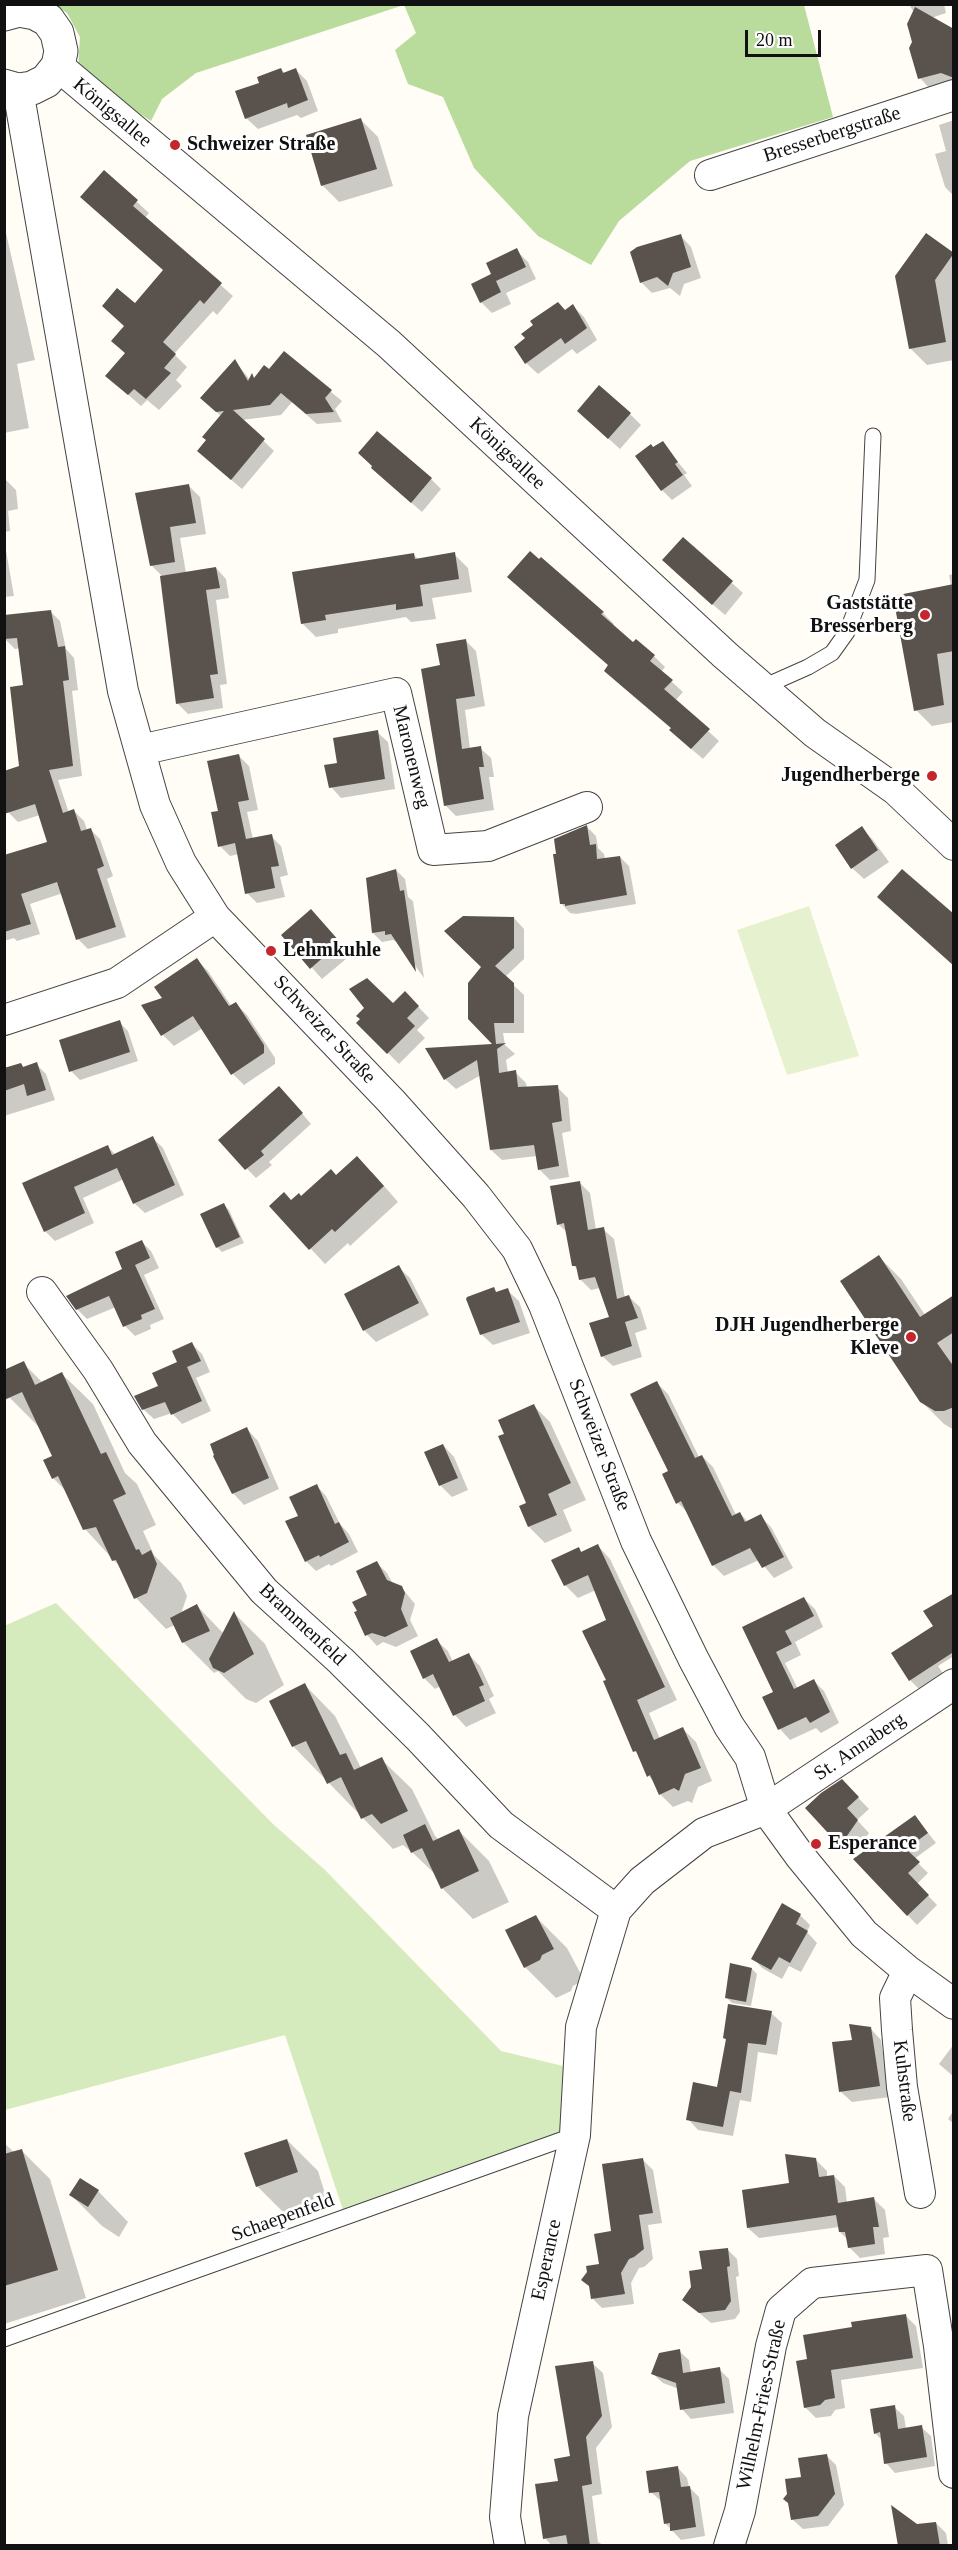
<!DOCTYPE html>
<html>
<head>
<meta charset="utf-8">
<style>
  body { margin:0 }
  #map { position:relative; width:958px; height:2550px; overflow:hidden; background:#fffdf5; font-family:"Times New Roman",serif }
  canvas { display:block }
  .frame { position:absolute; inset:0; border:6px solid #111; pointer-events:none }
  .scale { position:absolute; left:745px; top:30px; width:76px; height:27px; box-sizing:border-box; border:3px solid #111; border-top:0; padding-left:8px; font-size:18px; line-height:21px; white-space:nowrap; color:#111; -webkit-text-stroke:4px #fff; paint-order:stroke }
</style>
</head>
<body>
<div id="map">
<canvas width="958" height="2550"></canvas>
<div class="frame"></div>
<div class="scale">20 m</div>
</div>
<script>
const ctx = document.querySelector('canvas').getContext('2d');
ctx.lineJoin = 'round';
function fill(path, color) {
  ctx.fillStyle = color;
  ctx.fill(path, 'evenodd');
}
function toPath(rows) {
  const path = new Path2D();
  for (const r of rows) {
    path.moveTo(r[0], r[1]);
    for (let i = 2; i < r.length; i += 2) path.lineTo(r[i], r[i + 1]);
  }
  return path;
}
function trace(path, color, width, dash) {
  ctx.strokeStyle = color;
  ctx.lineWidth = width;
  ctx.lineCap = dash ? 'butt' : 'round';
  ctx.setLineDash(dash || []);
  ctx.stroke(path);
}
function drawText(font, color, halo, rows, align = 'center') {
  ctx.font = font + ' "Times New Roman",serif';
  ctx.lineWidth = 6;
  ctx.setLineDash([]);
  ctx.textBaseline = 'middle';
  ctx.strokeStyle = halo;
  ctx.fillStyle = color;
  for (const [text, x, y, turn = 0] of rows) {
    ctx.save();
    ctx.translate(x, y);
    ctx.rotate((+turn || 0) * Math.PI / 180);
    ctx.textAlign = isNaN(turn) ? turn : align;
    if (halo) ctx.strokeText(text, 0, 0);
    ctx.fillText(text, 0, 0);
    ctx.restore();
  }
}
const green = toPath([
  [56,1603,273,1824,325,1870,501,2051,567,2067,561,2132,343,2210,285,2035,5,2110,4,1626]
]);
const forest = toPath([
  [55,5,804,5,833,117,690,161,619,221,591,265,538,236,474,168,443,97,408,84,395,50,416,33,404,5,196,73,162,99,151,121,114,97,78,68,80,37,67,13]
]);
const pitch = toPath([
  [809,906,859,1056,787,1075,737,930]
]);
const shadow = toPath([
  [909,4,944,4,946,13,931,18,954,31,954,83,930,89,920,78,913,42,914,13],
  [281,69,285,74,296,70,307,81,318,111,301,118,297,115,258,129,246,118,260,83],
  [361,120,378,137,393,186,339,202,322,185],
  [954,120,954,196,945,187,935,154,946,151,939,125],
  [104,172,149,213,145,218,233,296,217,315,213,311,174,354,187,367,176,380,182,386,159,410,147,400,141,406,107,376,126,354,113,341,126,326,135,305,164,271],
  [4,224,35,360,17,364,29,428,4,433],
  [680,235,691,247,701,278,684,284,680,296,670,288,652,293,641,282],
  [926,236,954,255,952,297,954,360,927,365,910,348],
  [516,250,528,262,536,279,506,293,511,304,492,313,481,302,493,275],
  [573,306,584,317,597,340,577,354,572,349,538,374,526,363,565,311],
  [284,353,342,401,335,409,342,422,317,424,292,402,281,415,242,420,274,451,242,489,209,461,221,416,212,408,235,361,250,380,252,376,255,379,269,371],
  [630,414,641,425,620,449,590,422],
  [662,443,687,473,684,475,692,486,672,500,662,490,654,449],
  [383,478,431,479,441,489,422,512],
  [5,479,16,490,18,509,8,511,10,531,4,532],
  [189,486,200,497,206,534,180,538,186,573,216,568,226,579,229,598,216,600,227,684,220,685,223,708,188,714,178,704,161,575,151,565],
  [4,539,14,596,4,597],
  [683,539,743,593,725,615,675,572],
  [454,554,468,568,472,592,432,598,436,619,411,622,406,617,338,629,338,633,316,637,302,623,414,555,419,560],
  [954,574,954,722,932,726,916,710,951,586,949,575],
  [520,588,603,613,614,624,612,626,633,644,654,656,665,667,661,672,683,692,675,701,719,741,703,759,682,741,672,729,617,682,606,671,609,666],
  [50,611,60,621,66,649,74,658,78,690,72,691,82,776,58,780,69,813,74,811,84,821,87,830,90,829,100,839,113,876,107,879,126,937,88,949,78,939,63,893,30,904,40,934,17,941,14,938,4,941,4,857,49,843,40,815,18,822,8,812,21,767,25,687,20,648,15,649,5,639],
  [465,640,476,651,485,706,465,710,470,749,480,748,491,758,494,777,489,777,494,810,456,816,445,805,442,667],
  [377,732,388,742,395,789,341,798,331,787,338,764],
  [239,756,249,766,258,810,247,812,253,839,271,836,281,846,288,875,280,877,285,897,257,903,247,893,239,854,230,856,220,846],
  [587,827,596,836,598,848,604,854,605,859,620,857,629,866,636,904,576,914,570,913,561,903,557,855],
  [862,828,873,840,889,862,864,879,852,868,837,846],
  [396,870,405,879,408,897,413,901,424,978,399,943,393,940,382,942,373,933],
  [514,918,524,929,524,959,505,977,524,995,524,1033,503,1033,505,1045,515,1054,506,1060,508,1073,515,1072,526,1083,527,1088,557,1087,568,1098,571,1131,562,1133,569,1177,550,1180,539,1169,537,1156,502,1160,491,1150,481,1075,456,1089,445,1079,496,1045,470,1018],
  [322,922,349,953,342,954,346,959,322,979,283,935],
  [197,960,208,971,232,1007,236,1004,247,1015,275,1058,275,1064,244,1085,233,1074,203,1028,174,1046,163,1035,144,1006,164,999],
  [405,993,429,1018,417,1030,425,1038,399,1064,358,1023,393,1005],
  [119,1022,128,1031,138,1061,80,1080,71,1071],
  [21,1064,24,1068,36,1064,46,1074,55,1100,4,1116,4,1069],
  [288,1097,311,1124,269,1162,272,1165,256,1178,220,1141],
  [153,1138,163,1148,184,1195,145,1213,134,1203,124,1179,83,1198,94,1223,55,1241,45,1231,24,1184,107,1146,116,1155],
  [372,1172,398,1202,350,1246,348,1243,325,1264,271,1206,301,1198,336,1176],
  [579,1182,590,1193,596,1230,603,1229,614,1239,625,1298,629,1297,640,1307,647,1329,635,1333,642,1357,613,1366,602,1356,611,1318,600,1288,591,1290,580,1279,579,1270,574,1266,568,1233,558,1224],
  [224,1205,229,1210,244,1243,222,1252,217,1247],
  [141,1241,151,1251,159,1268,144,1275,164,1319,150,1325,151,1329,135,1336,125,1326,116,1307,87,1319,77,1309,124,1270],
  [879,1257,901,1279,925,1315,954,1297,954,1430,944,1424,921,1401],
  [398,1267,410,1278,429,1315,376,1342,365,1331,346,1294],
  [493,1289,497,1293,507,1290,519,1301,530,1333,493,1345,481,1334],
  [192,1344,202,1354,210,1372,196,1378,211,1411,182,1424,172,1413,154,1419,143,1409],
  [23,1363,43,1383,62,1374,93,1404,125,1473,137,1484,156,1525,143,1531,154,1555,181,1583,187,1596,181,1614,197,1606,224,1634,235,1614,265,1644,284,1685,256,1703,246,1699,218,1671,214,1673,183,1642,175,1625,166,1629,136,1598,121,1568,85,1529,67,1492,53,1478,54,1457,41,1429,10,1398,4,1400,4,1368,6,1371],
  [657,1383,668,1394,699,1457,702,1456,713,1467,736,1515,740,1513,748,1522,760,1516,771,1527,793,1568,774,1578,759,1560,724,1576,713,1565,689,1514,678,1503,670,1472],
  [534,1406,550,1422,586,1500,563,1510,572,1531,545,1543,529,1527,521,1507,528,1503,506,1434],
  [247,1429,258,1441,279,1489,244,1505,233,1493],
  [443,1445,454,1457,468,1490,452,1497,440,1485],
  [317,1486,326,1496,340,1524,349,1534,358,1552,331,1566,329,1564,316,1571,306,1561,300,1516],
  [598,1546,610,1559,677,1700,649,1713,660,1739,683,1729,696,1742,712,1781,698,1787,692,1803,688,1801,673,1807,660,1794,655,1783,649,1776,640,1756,635,1751,608,1681,608,1621,596,1590,578,1598,565,1585,579,1549,582,1553],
  [377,1563,387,1573,393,1584,401,1587,415,1604,410,1620,418,1636,396,1647,383,1642,377,1646,367,1635,356,1613,369,1596],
  [954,1595,954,1656,938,1666,945,1676,921,1691,910,1680],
  [804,1599,815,1609,823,1627,795,1642,801,1655,785,1663,798,1689,814,1681,824,1691,839,1723,821,1733,816,1728,790,1740,780,1729,764,1698,775,1693,744,1628],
  [436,1640,448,1651,453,1662,468,1654,480,1666,494,1696,489,1699,496,1713,466,1727,455,1715,441,1686,435,1689,424,1678],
  [305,1685,335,1716,361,1768,381,1759,412,1789,435,1836,439,1840,459,1831,489,1861,509,1902,473,1919,442,1888,437,1876,414,1854,403,1845,393,1849,293,1746],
  [842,1781,869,1809,857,1820,869,1833,852,1856,807,1808],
  [915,1816,936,1843,914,1859,928,1873,917,1884,937,1905,917,1925,855,1859],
  [800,1915,810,1925,807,1932,817,1943,801,1972,789,1966,782,1979,762,1968,753,1958],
  [536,1917,567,1948,584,1980,573,1986,571,1991,556,1998,525,1967],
  [752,1969,757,1974,751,2006,732,2003,727,1998],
  [771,2013,782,2023,777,2055,758,2052,751,2102,740,2100,733,2136,698,2130,688,2119,718,2089,727,2041,724,2038],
  [871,2029,881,2040,890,2097,852,2102,841,2092],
  [954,2044,954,2077,939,2064],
  [954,2110,954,2124,948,2119],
  [287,2140,318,2171,328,2203,288,2217,257,2186],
  [4,2143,15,2153,22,2151,50,2179,86,2298,4,2324],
  [643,2160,653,2170,662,2223,648,2225,653,2259,644,2267,639,2268,631,2283,634,2304,602,2308,593,2299,613,2232],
  [816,2160,827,2171,827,2177,834,2176,845,2187,847,2203,874,2199,885,2210,889,2237,883,2238,885,2254,860,2258,849,2247,848,2240,840,2232,839,2227,759,2238,748,2228],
  [98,2191,128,2222,119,2237,102,2226,71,2195],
  [727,2249,737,2259,739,2276,736,2277,740,2312,735,2319,711,2323,684,2300,704,2270],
  [906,2316,916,2326,923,2368,841,2380,845,2408,835,2410,831,2416,816,2418,805,2407,809,2360,854,2329],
  [679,2351,689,2360,691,2373,719,2369,729,2379,734,2413,691,2419,682,2409,679,2389,663,2383,653,2374],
  [592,2363,603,2373,612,2427,596,2448,602,2494,592,2496,598,2542,605,2546,552,2546,545,2538,559,2482,571,2458],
  [894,2407,904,2416,906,2429,921,2427,931,2436,935,2466,895,2473,886,2463,882,2440,875,2433],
  [826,2455,836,2465,844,2505,828,2526,803,2529,793,2520,802,2478],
  [678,2468,687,2478,689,2487,699,2497,705,2536,681,2540,666,2524,662,2502,651,2492],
  [936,2523,946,2533,948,2546,899,2546,917,2526]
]);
const building = toPath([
  [915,7,954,29,954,78,941,73,918,79,909,48,912,42,907,24],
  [281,68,283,73,296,68,308,100,288,108,287,103,245,119,235,91,259,83,257,77],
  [361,118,377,169,321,186,306,135],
  [104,170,138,200,133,206,222,283,204,304,200,300,163,342,176,354,164,368,171,373,146,399,134,389,128,395,105,376,125,353,111,341,124,326,102,306,117,288,135,303,163,270,80,197],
  [926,233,954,253,935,280,946,342,909,349,895,276],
  [681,234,691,267,673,273,668,286,657,277,640,283,630,252,637,247],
  [517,248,526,267,496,281,501,292,480,303,471,284,491,274,486,263],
  [558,302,565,310,573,304,587,328,565,344,561,338,525,364,514,347,525,338,521,334,533,325,530,321],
  [284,351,332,390,325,398,334,412,306,414,281,393,270,405,233,410,265,439,231,480,197,451,206,440,202,437,224,411,216,412,200,398,235,359,248,381,252,373,254,378,264,365,269,369],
  [599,385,631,413,608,439,577,411],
  [377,431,432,478,411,503,371,468,372,466,358,453],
  [663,441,678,462,675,464,683,475,661,491,635,456,651,444,653,447],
  [189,484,196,523,170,527,175,562,150,566,135,493],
  [683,537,733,581,712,605,662,560],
  [530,551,539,559,541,557,564,577,604,612,601,614,633,642,636,639,655,655,650,661,673,680,664,689,710,729,691,749,669,730,671,728,604,671,608,665,507,577],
  [455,552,459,579,420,585,423,606,396,610,396,604,325,615,326,620,301,624,292,572,414,553,415,559],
  [216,567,220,588,206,590,218,674,210,675,214,698,176,704,160,576],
  [954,584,954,651,937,654,944,705,914,711,893,596],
  [51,610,58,647,65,646,69,680,63,681,73,766,49,770,63,813,74,809,81,831,91,828,104,866,97,869,116,927,76,940,57,882,21,894,31,924,4,932,4,855,47,842,35,804,4,814,4,771,19,766,10,687,23,685,17,638,4,639,4,615],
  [466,639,475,696,456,699,462,749,481,746,484,767,479,767,484,799,444,806,421,669,440,665,436,644],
  [378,730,385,779,329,788,324,765,337,763,333,738],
  [239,754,249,800,238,802,246,839,272,834,279,866,271,867,275,888,245,894,235,843,218,847,211,812,218,811,207,761],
  [587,825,590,845,596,844,597,859,620,856,627,895,565,906,565,904,560,904,553,854,556,854,554,839],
  [862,826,878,850,851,869,835,845],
  [396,869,400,891,404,890,416,972,391,934,385,935,385,931,372,933,366,878],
  [902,869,954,914,954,966,877,897],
  [311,909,340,942,332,943,336,946,310,969,281,935],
  [463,916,514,917,514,948,495,966,514,983,514,1023,494,1023,496,1044,506,1043,497,1049,499,1073,516,1070,518,1087,558,1085,562,1121,552,1123,559,1166,538,1170,534,1145,490,1150,477,1060,444,1080,425,1048,492,1044,468,1019,468,983,481,967,444,931],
  [197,958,229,1006,236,1002,264,1045,264,1053,231,1075,193,1016,161,1036,141,1005,162,998,154,987],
  [367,978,393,1003,405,991,419,1006,407,1018,415,1026,387,1054,356,1023,360,1019,356,1016,364,1008,349,989],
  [120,1020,130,1052,69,1072,59,1040],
  [37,1062,46,1090,27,1096,24,1084,4,1091,4,1068,21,1063,23,1067],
  [279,1086,303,1113,261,1151,264,1155,245,1170,218,1140],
  [153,1136,175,1185,133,1204,117,1168,74,1187,85,1213,44,1232,22,1183,108,1145,112,1155],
  [357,1156,384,1186,335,1232,332,1229,309,1250,269,1206,284,1192,291,1200,299,1193,301,1196,331,1169,336,1175],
  [580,1181,588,1230,604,1227,617,1299,629,1295,638,1318,625,1322,632,1346,601,1357,589,1323,609,1317,595,1277,579,1280,576,1266,572,1266,564,1223,557,1225,550,1186],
  [224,1203,240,1237,216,1248,200,1214],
  [142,1240,150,1258,135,1265,155,1309,141,1315,142,1319,123,1327,109,1296,76,1310,66,1296,122,1269,115,1252],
  [879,1255,920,1317,954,1295,954,1332,937,1343,954,1367,954,1407,944,1411,935,1411,920,1402,840,1281],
  [399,1265,419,1303,363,1331,344,1294],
  [494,1287,496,1292,508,1288,520,1322,480,1335,466,1299,467,1297],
  [192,1342,201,1361,187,1367,202,1401,171,1415,165,1402,142,1410,134,1396,158,1386,152,1373,177,1362,172,1351],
  [24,1361,35,1385,62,1372,101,1454,106,1452,126,1494,113,1500,136,1550,139,1549,142,1555,151,1550,157,1564,147,1593,134,1599,116,1560,112,1561,96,1527,83,1530,58,1476,52,1479,43,1460,52,1456,22,1392,4,1400,4,1370],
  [657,1381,695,1458,702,1455,732,1516,740,1512,745,1522,761,1514,784,1557,762,1568,750,1548,712,1566,681,1501,676,1504,662,1474,668,1471,630,1394],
  [534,1404,571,1483,548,1494,557,1515,528,1527,519,1506,526,1503,498,1436,504,1434,498,1420],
  [247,1427,269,1478,232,1494,213,1456,214,1455,210,1444],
  [443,1444,458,1478,439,1486,424,1452],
  [317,1484,335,1524,339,1522,349,1542,320,1557,319,1555,305,1562,285,1521,298,1516,289,1497],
  [598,1544,665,1687,637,1700,654,1740,683,1727,701,1768,685,1774,679,1791,674,1788,659,1795,650,1775,647,1777,636,1751,633,1752,603,1681,606,1680,582,1631,606,1620,588,1575,564,1586,551,1560,579,1547,581,1552],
  [377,1561,387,1580,402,1586,405,1593,401,1609,408,1626,385,1637,372,1633,365,1636,354,1612,357,1611,352,1602,367,1595,356,1571],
  [954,1593,954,1655,952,1653,909,1681,891,1653,933,1626,923,1611],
  [804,1597,814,1616,785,1631,792,1644,776,1652,794,1689,814,1679,830,1712,810,1723,806,1717,778,1730,762,1697,773,1692,742,1627],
  [197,1604,210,1631,182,1643,170,1618],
  [234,1611,254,1654,224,1673,213,1668,209,1659],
  [437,1638,449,1662,469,1653,484,1685,479,1687,485,1701,453,1716,433,1674,423,1679,410,1651],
  [305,1683,340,1755,346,1753,354,1770,382,1757,408,1811,381,1824,372,1814,361,1819,341,1777,327,1784,306,1741,292,1747,269,1701],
  [842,1779,859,1797,847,1808,858,1820,840,1846,805,1808,821,1793],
  [915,1815,928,1833,906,1849,920,1862,908,1873,929,1895,907,1916,853,1859],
  [425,1824,433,1841,459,1829,479,1871,441,1889,422,1848,411,1853,403,1835],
  [782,1903,801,1914,796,1924,808,1931,790,1963,779,1957,771,1970,751,1959],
  [536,1915,554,1949,542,1955,540,1960,524,1968,505,1930],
  [730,1963,752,1968,746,2002,725,1998],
  [728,2004,772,2011,766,2045,748,2043,741,2093,730,2091,723,2127,686,2120,693,2082,717,2087,726,2039,723,2038],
  [849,2024,871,2027,880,2086,839,2092,832,2042,852,2040],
  [287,2139,298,2172,256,2187,244,2153],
  [22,2149,58,2270,4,2286,4,2154],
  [785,2154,816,2158,819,2177,834,2175,838,2203,874,2197,879,2227,873,2227,875,2244,848,2248,845,2232,839,2232,836,2215,747,2228,742,2190,789,2183],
  [643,2158,653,2213,639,2215,644,2249,634,2257,629,2259,621,2273,625,2294,591,2299,589,2286,581,2280,587,2272,586,2266,599,2264,594,2234,611,2231,602,2164],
  [80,2178,99,2190,88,2207,69,2195],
  [728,2248,730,2266,727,2267,731,2301,725,2310,699,2313,682,2300,691,2287,689,2271,702,2269,699,2251],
  [906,2314,913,2358,831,2370,835,2398,825,2400,820,2405,804,2408,796,2361,807,2359,803,2335,852,2327,851,2322],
  [680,2349,683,2373,720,2367,725,2403,680,2410,676,2383,651,2374,659,2353],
  [593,2361,602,2416,586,2437,592,2484,582,2486,590,2546,568,2546,566,2535,543,2539,535,2484,558,2481,554,2459,570,2456,555,2366],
  [895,2405,898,2429,922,2425,927,2457,884,2464,880,2432,874,2434,870,2409],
  [827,2454,835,2494,818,2516,791,2520,788,2503,783,2499,787,2494,785,2479,801,2477,798,2458],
  [678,2466,681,2487,690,2486,696,2527,670,2531,670,2523,664,2524,659,2492,649,2493,646,2471],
  [891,2505,917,2524,936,2522,940,2546,898,2546]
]);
const service = toPath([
  [763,687,808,667,832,653,847,632,867,580,873,436],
  [4,2339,575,2135]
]);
const minor = toPath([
  [58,66,389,344,725,655,815,733,896,790,954,845],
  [18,90,123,691,155,805,181,863,215,917,391,1101,476,1196,517,1249,544,1305,636,1541,693,1658,729,1726,750,1757,766,1809,800,1856,864,1934,908,1971,954,2004],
  [710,175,954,95],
  [140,750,396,693,433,850,488,846,587,807],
  [4,1020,117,983,215,917],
  [42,1292,98,1370,142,1443,264,1591,341,1661,418,1737,501,1825,616,1910],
  [908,1971,895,1998,897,2030,902,2087,920,2193],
  [510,2546,505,2517,513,2416,575,2135,581,2027,616,1910,642,1881,704,1833,766,1809,954,1684],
  [729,2546,740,2511,771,2346,781,2310,812,2283,927,2270,939,2346,954,2473]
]);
const tertiary = toPath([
  [4,14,19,10,35,13,48,20,57,33,61,51,58,66,46,81,32,88,18,90,4,86]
]);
const markers = [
  [175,145,6,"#c4262e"],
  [925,615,6,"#c4262e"],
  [932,776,6,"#c4262e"],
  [271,951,6,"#c4262e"],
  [911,1337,6,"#c4262e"],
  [816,1844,6,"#c4262e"]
];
const streetNames = [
  ["Königsallee",112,113,40],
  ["Bresserbergstraße",832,135,-18],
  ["Königsallee",507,454,43],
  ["Maronenweg",411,757,76],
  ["Schweizer Straße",324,1030,47],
  ["Schweizer Straße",599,1445,69],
  ["Brammenfeld",302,1625,43],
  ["St. Annaberg",860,1747,-34],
  ["Kuhstraße",904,2081,83],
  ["Schaepenfeld",283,2218,-20],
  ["Esperance",547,2260,-78],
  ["Wilhelm-Fries-Straße",762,2405,-78]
];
const poiNames = [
  ["Schweizer Straße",187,145],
  ["Gaststätte",913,604,"right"],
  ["Bresserberg",913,627,"right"],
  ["Jugendherberge",920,776,"right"],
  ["Lehmkuhle",283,951],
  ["DJH Jugendherberge",899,1326,"right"],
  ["Kleve",899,1349,"right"],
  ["Esperance",828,1844]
];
fill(green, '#d5ebbd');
fill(forest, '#b9dc9c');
fill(pitch, '#e6f2cf');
fill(shadow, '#0003');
fill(building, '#5a524d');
trace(service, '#444', 17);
trace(minor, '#444', 32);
trace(tertiary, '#444', 35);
trace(service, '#fff', 15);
trace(minor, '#fff', 30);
trace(tertiary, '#fff', 33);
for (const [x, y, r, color] of markers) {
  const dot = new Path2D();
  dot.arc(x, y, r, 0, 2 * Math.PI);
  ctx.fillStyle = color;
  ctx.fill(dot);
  trace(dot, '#fff', 2);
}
drawText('20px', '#111', '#fff', streetNames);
drawText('bold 20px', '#111', '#fff', poiNames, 'left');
</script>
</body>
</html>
